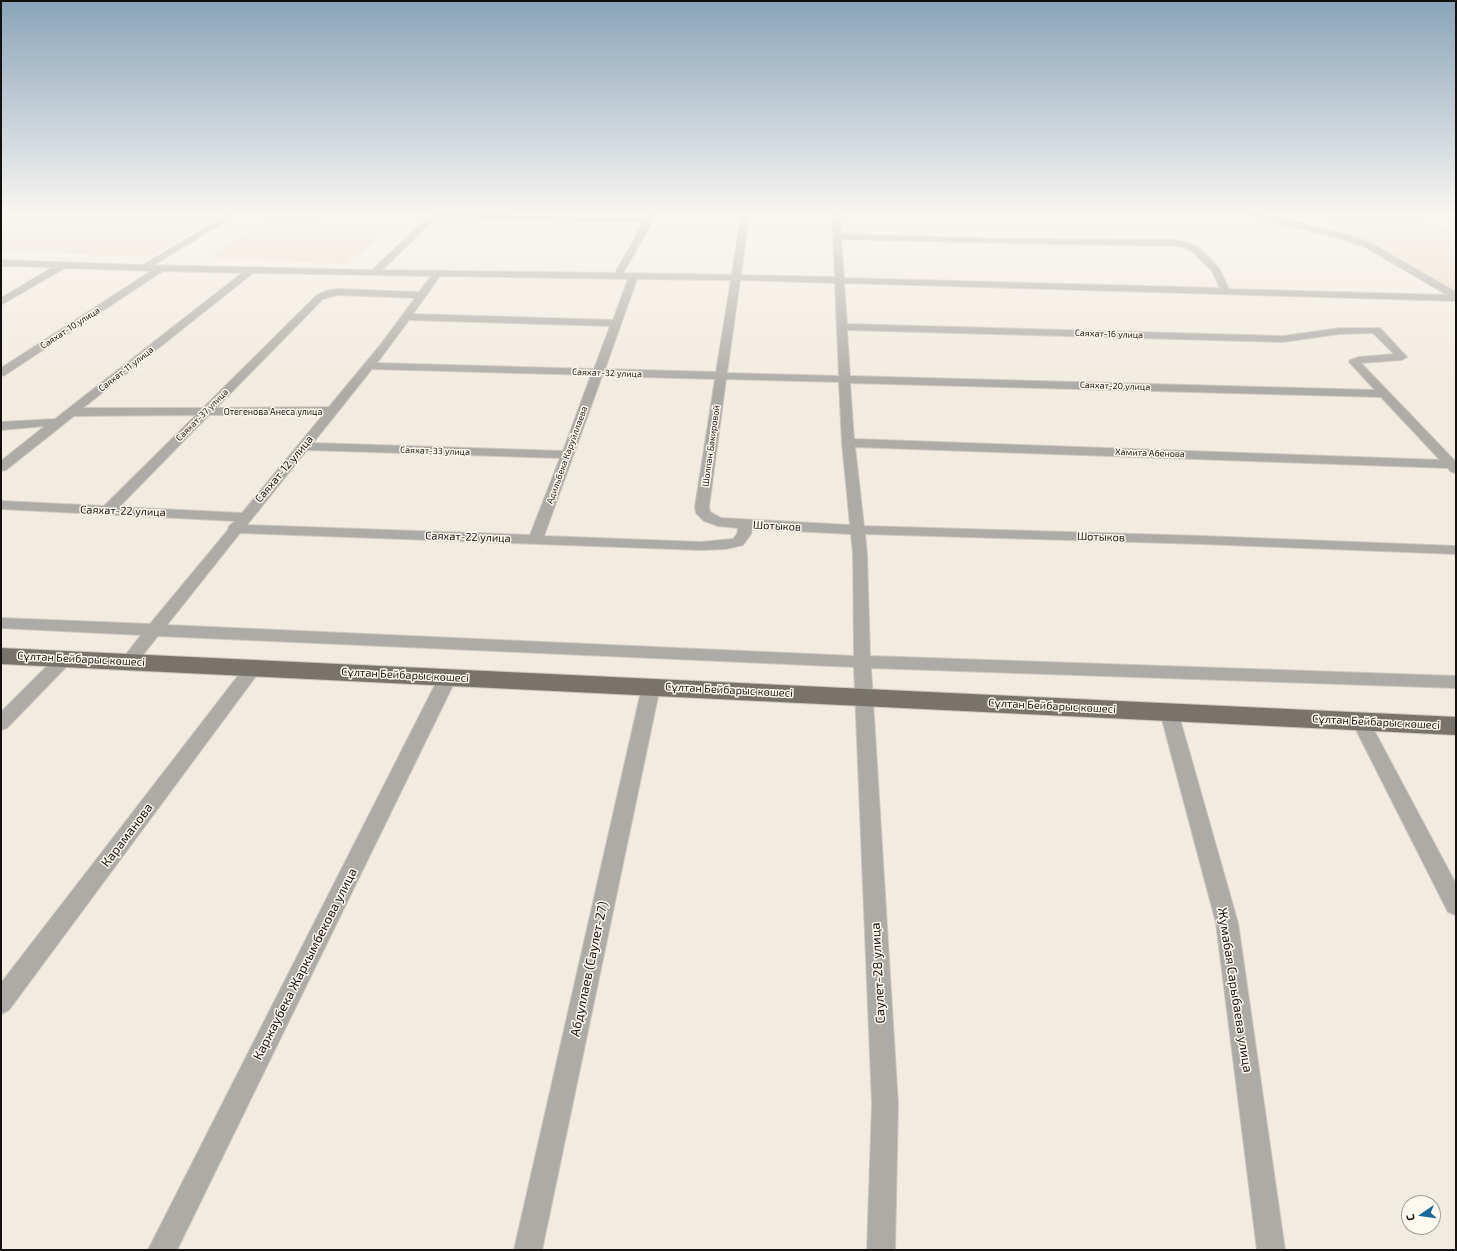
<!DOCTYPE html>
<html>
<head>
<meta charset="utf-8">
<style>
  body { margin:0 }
  #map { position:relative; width:1457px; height:1251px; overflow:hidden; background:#f2ece0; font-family:"Exo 2",sans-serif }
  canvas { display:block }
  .frame { position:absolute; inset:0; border:2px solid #14120e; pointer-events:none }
  .north { position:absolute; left:1401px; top:1195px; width:40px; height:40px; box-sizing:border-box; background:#fff9f0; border:1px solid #a19d96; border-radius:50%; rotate:257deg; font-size:11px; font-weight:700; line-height:16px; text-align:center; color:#14120e }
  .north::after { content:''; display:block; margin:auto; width:14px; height:18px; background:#16689a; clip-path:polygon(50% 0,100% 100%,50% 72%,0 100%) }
</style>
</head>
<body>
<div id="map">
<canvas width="1457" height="1251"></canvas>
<div class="frame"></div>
<div class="north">С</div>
</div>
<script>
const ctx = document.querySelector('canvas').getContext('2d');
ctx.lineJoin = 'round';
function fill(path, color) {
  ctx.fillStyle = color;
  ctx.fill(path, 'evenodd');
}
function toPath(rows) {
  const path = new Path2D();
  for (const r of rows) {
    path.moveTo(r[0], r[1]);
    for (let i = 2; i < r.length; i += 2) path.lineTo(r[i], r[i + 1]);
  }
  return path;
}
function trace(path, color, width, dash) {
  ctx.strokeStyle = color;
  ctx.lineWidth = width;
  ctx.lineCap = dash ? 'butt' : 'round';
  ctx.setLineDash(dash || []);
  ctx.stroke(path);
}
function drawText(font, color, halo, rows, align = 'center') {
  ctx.font = font + ' "Exo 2",sans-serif';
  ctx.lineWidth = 3;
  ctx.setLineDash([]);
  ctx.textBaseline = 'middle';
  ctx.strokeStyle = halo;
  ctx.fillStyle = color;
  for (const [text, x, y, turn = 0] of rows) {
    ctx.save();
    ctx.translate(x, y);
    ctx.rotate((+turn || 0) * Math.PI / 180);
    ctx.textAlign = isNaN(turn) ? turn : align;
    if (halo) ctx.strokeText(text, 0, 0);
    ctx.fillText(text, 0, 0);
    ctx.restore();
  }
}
const built = toPath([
  [1,214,222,214,152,257,1,251],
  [1324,214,1407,214,1456,231,1456,291,1368,245],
  [268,219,397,224,346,264,210,257]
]);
const minor = toPath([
  [228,214,237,214,154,265,372,270,431,214,647,218,649,214,657,214,623,273,732,275,741,214,749,214,741,275,835,277,832,214,840,214,841,234,1006,239,1175,240,1186,242,1199,248,1219,268,1229,289,1447,295,1365,247,1339,238,1250,216,1249,214,1262,214,1345,234,1371,243,1456,292,1456,301,844,283,847,324,1283,336,1340,328,1380,328,1407,357,1402,360,1361,363,1456,462,1456,473,1451,472,1448,468,855,447,864,526,1202,536,1456,546,1456,554,1202,544,865,534,867,554,870,656,1456,676,1456,688,871,668,898,1104,895,1250,867,1250,872,1104,854,667,158,636,134,666,128,668,122,666,120,662,141,635,1,628,1,618,150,624,228,530,229,526,235,521,1,509,1,501,104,506,196,415,74,416,6,470,1,471,1,461,45,426,1,430,1,422,55,419,242,273,163,271,5,375,1,376,1,368,151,271,65,268,1,305,1,298,53,267,1,266,1,260,143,265,228,214],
  [437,217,644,222,615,273,382,270,437,217],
  [841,239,1006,243,1175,246,1184,247,1193,252,1212,271,1220,288,844,278,841,239],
  [253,273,431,276,419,292,338,289,326,291,317,295,203,408,83,408,253,273],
  [440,276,628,279,613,320,413,314,440,276],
  [637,279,731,280,716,372,605,369,637,279],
  [740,280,835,283,839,376,727,373,740,280],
  [338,295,415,298,381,344,329,407,216,408,323,299,338,295],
  [409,320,610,326,594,369,377,363,409,320],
  [847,330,1283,342,1340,334,1373,333,1394,354,1359,357,1350,360,1349,362,1375,390,850,376,847,330],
  [372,369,591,375,563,451,313,443,372,369],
  [602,376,715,379,695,507,696,513,704,521,718,526,738,528,737,534,733,539,701,542,544,536,602,376],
  [726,379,839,382,842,443,850,525,721,518,710,512,709,507,726,379],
  [850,383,1381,397,1440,460,854,439,850,383],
  [209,415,323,415,242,513,119,507,209,415],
  [307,450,560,458,530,535,247,525,307,450],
  [752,529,851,534,853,554,854,656,167,625,240,533,701,550,726,549,743,545,751,534,752,529],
  [64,653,70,655,72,659,70,663,7,728,1,730,1,712,58,655,64,653],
  [253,662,259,664,261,668,259,672,9,1010,1,1014,1,983,247,664,253,662],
  [448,671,454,673,457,677,177,1250,148,1250,439,677,442,673,448,671],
  [651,681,657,683,660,687,542,1250,514,1250,642,687,645,683,651,681],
  [1169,705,1175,707,1178,712,1238,923,1285,1250,1257,1250,1216,923,1160,712,1163,707,1169,705],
  [1361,715,1367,717,1456,884,1456,915,1448,912,1352,722,1355,717,1361,715]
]);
const major = toPath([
  [1,648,1456,717,1456,735,1,664,1,648]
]);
const farStreetnames = [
  ["Саяхат-10 улица",70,328,-33],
  ["Саяхат-16 улица",1109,334,2],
  ["Саяхат-11 улица",126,369,-38],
  ["Саяхат-32 улица",607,373,2],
  ["Саяхат-20 улица",1115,386,2],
  ["Отегенова Анеса улица",273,412],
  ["Саяхат-37 улица",202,415,-45],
  ["Шолпан Бакировой",711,446,-82],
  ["Саяхат-33 улица",435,451,2],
  ["Хамита Абенова",1150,453,2],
  ["Адильбека Каруйллаева",567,455,-70]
];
const streetNames = [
  ["Саяхат-12 улица",284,469,-50],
  ["Саяхат-22 улица",123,511,2],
  ["Шотыков",777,526,3],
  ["Саяхат-22 улица",468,537,2],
  ["Шотыков",1101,537,2],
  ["Сұлтан Бейбарыс көшесі",81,659,3],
  ["Сұлтан Бейбарыс көшесі",405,675,3],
  ["Сұлтан Бейбарыс көшесі",729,690,3],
  ["Сұлтан Бейбарыс көшесі",1052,706,3],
  ["Сұлтан Бейбарыс көшесі",1376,722,3]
];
const nearStreetnames = [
  ["Караманова",127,835,-53],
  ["Каржаубека Жаркымбекова улица",305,964,-63],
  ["Абдуллаев (Саулет-27)",589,969,-78],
  ["Саулет-28 улица",878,973,-93],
  ["Жумабая Сарыбаева улица",1235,990,81]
];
fill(built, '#e9dfcd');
trace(minor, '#cec9be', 2);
trace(major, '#cec9be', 2);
fill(minor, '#adaba6');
fill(major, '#79746b');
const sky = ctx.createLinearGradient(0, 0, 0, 389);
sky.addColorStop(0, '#89a4b9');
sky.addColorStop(0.55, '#f9f6f1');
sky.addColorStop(1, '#f9f6f100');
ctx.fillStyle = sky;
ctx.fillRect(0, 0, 1457, 389);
drawText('9px', '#14120e', '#fff9f0', farStreetnames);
drawText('11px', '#14120e', '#fff9f0', streetNames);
drawText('13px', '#14120e', '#fff9f0', nearStreetnames);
</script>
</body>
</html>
